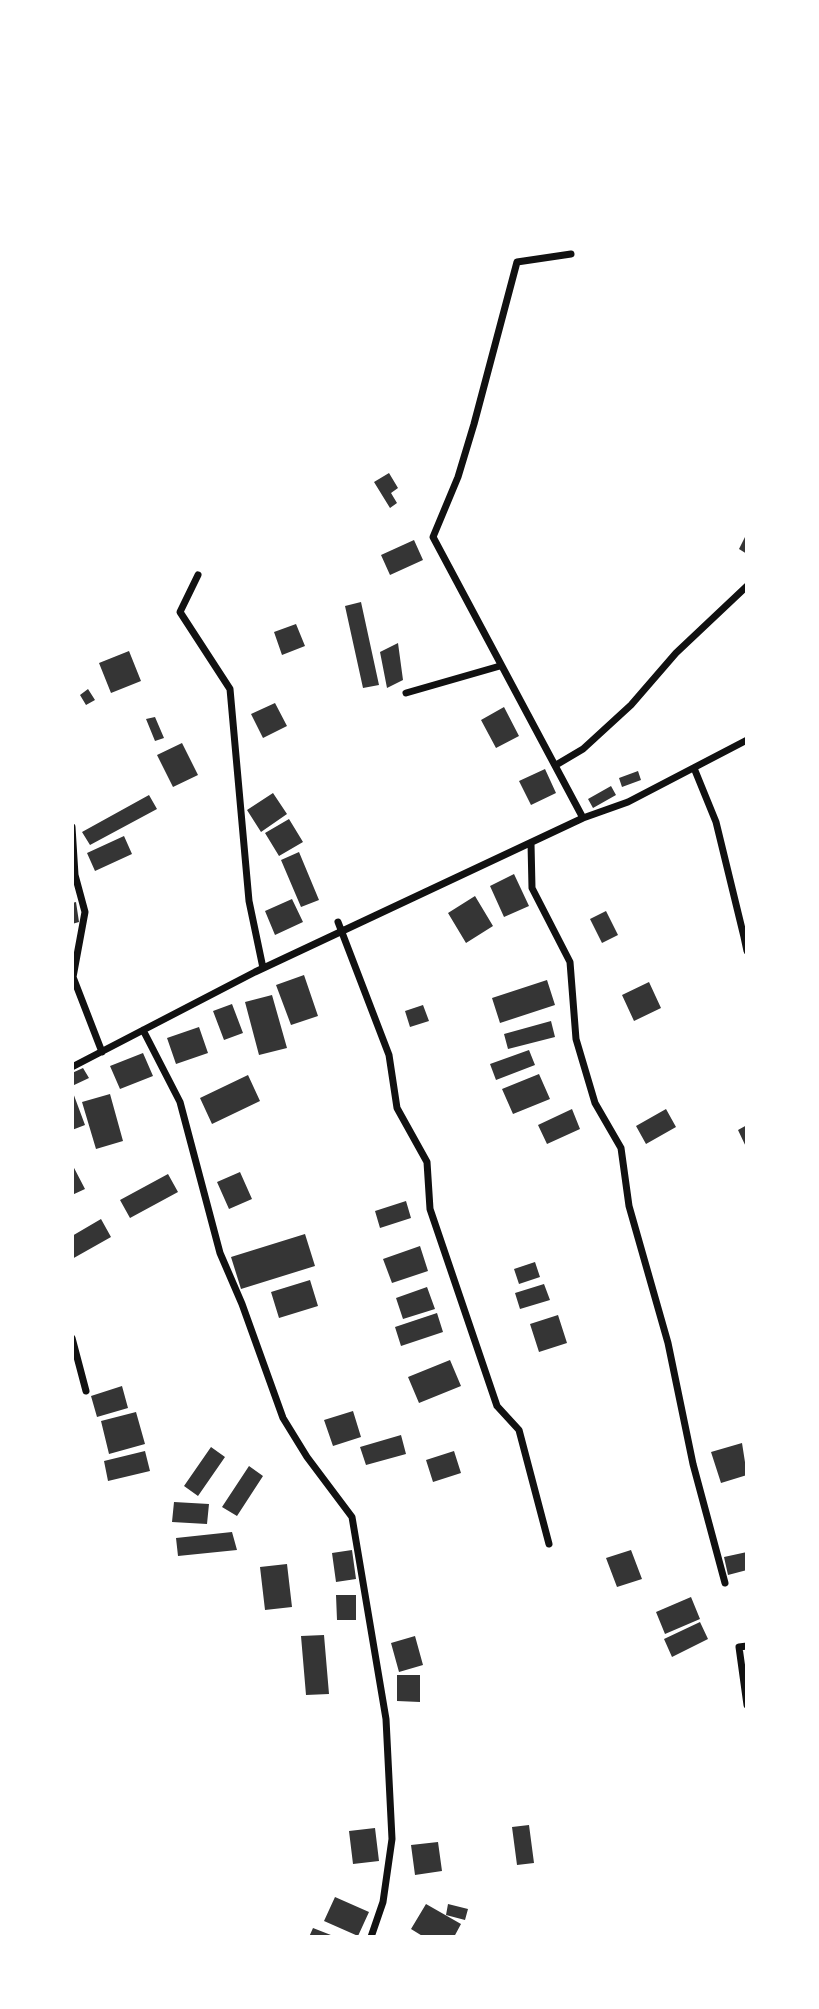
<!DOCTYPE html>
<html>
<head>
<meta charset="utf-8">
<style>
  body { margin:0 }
  #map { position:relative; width:819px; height:2009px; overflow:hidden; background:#fff; font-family:Lato,sans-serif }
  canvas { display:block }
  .frame { position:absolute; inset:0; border:74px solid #fff; pointer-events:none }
</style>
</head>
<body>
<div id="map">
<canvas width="819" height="2009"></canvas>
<div class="frame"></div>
</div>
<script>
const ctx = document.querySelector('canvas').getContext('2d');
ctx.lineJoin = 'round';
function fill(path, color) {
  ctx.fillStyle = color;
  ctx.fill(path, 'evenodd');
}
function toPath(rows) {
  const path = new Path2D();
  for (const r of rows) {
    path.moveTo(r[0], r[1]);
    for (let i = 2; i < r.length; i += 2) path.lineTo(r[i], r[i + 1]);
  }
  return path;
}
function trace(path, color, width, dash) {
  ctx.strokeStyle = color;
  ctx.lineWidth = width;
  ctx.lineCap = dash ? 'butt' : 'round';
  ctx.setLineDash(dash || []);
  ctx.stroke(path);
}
const building = toPath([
  [389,473,398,488,391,493,397,503,390,508,374,482],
  [747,533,747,554,739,549],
  [414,540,423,560,390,575,381,555],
  [361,602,379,685,363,688,345,606],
  [296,624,305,646,282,655,274,632],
  [398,643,403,680,387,688,380,652],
  [129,651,141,681,111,693,99,663],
  [88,689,95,700,86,705,80,695],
  [275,703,287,726,263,738,251,714],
  [504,707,519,736,496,748,481,720],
  [155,717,164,738,155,741,146,719],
  [182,743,198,775,173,787,157,755],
  [545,769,556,793,531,805,519,781],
  [638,771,641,780,622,787,619,778],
  [611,786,616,795,593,808,588,799],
  [273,793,287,814,261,832,247,810],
  [149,795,157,809,90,845,82,832],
  [289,819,303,842,279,856,265,833],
  [124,836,132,854,95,871,87,853],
  [299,852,319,900,301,907,281,860],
  [514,874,529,906,504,917,490,886],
  [475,896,493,926,466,943,448,913],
  [292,899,303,922,275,935,265,911],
  [76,902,79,922,72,924,72,903],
  [606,911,618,935,602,943,590,919],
  [304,975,318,1016,291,1025,276,985],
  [547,980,555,1005,500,1023,492,998],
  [649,982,661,1008,634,1021,622,995],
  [272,995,287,1048,259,1055,245,1002],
  [232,1004,243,1033,224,1040,213,1011],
  [423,1005,429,1021,410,1027,405,1011],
  [551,1021,555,1037,508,1049,504,1034],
  [199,1027,208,1053,176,1064,167,1038],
  [529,1050,535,1065,496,1080,490,1064],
  [143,1053,153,1076,120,1089,110,1066],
  [83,1068,89,1078,72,1086,72,1073],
  [539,1074,550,1099,513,1114,502,1089],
  [248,1075,260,1101,212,1124,200,1098],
  [72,1090,85,1125,72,1130],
  [110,1094,123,1141,96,1149,82,1102],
  [572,1109,580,1129,547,1144,538,1125],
  [666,1109,676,1127,646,1144,636,1126],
  [747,1125,747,1149,738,1130],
  [72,1164,85,1189,72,1195],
  [240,1172,252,1199,229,1209,217,1182],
  [168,1174,178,1192,130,1218,120,1200],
  [406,1201,411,1218,380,1228,375,1211],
  [101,1219,111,1237,72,1259,72,1236],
  [305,1234,315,1266,241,1289,231,1257],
  [420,1246,428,1271,392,1283,383,1259],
  [535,1262,540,1277,519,1284,514,1269],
  [310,1280,318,1306,279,1318,271,1292],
  [544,1284,550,1300,520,1309,515,1293],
  [427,1287,435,1309,403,1319,396,1298],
  [437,1313,443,1332,401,1346,395,1327],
  [558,1315,567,1343,539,1352,530,1324],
  [450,1360,461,1386,419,1403,408,1377],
  [122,1386,128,1408,97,1417,91,1396],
  [353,1411,361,1437,333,1446,324,1420],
  [136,1412,145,1444,109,1454,101,1421],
  [401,1435,406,1454,366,1465,360,1447],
  [742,1443,747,1475,721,1483,711,1452],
  [211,1447,225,1457,198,1496,184,1486],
  [145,1451,150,1471,108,1481,104,1461],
  [454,1451,461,1473,433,1482,426,1460],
  [249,1466,263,1476,237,1516,222,1507],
  [174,1502,209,1504,207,1524,172,1522],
  [232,1532,237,1550,178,1556,176,1538],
  [352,1550,356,1579,336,1582,332,1553],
  [631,1550,642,1579,617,1587,606,1558],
  [747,1552,747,1570,728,1575,724,1557],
  [287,1564,292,1607,265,1610,260,1567],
  [336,1595,356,1595,356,1620,337,1620],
  [691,1597,700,1619,665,1634,656,1612],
  [700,1622,708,1639,672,1657,664,1639],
  [324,1635,329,1694,306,1695,301,1636],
  [415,1636,423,1665,399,1672,391,1643],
  [397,1675,420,1675,420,1702,397,1701],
  [529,1825,534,1863,517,1865,512,1827],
  [375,1828,379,1861,353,1864,349,1831],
  [438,1842,442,1871,415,1875,411,1845],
  [335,1897,369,1912,358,1936,324,1921],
  [426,1904,461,1924,454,1937,424,1937,411,1929],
  [448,1904,468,1909,465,1920,446,1915],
  [313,1928,336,1937,309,1937]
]);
const minor = toPath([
  [571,254,517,262,474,424,458,477,433,537,583,818],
  [198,575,180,612,230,689,249,901,263,968],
  [406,693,500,666],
  [556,765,583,749,631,705,676,653,747,586],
  [694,768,716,822,744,937,747,936],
  [72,827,75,875,85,912,73,977,102,1052],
  [531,843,532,888,570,962,576,1039,595,1103,621,1148,629,1206,668,1343,693,1464,725,1583],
  [338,922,389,1055,397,1108,427,1162,430,1209,497,1406,519,1430,549,1544],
  [744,937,747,951],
  [143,1030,180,1102,220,1253,242,1304,283,1418,307,1457,352,1517,386,1719,392,1839,383,1902,371,1937],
  [72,1067,255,972,583,818,628,802,747,740],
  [72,1338,86,1391],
  [747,1646,739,1647,747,1705]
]);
fill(building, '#353535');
trace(minor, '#111', 7);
</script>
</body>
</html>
